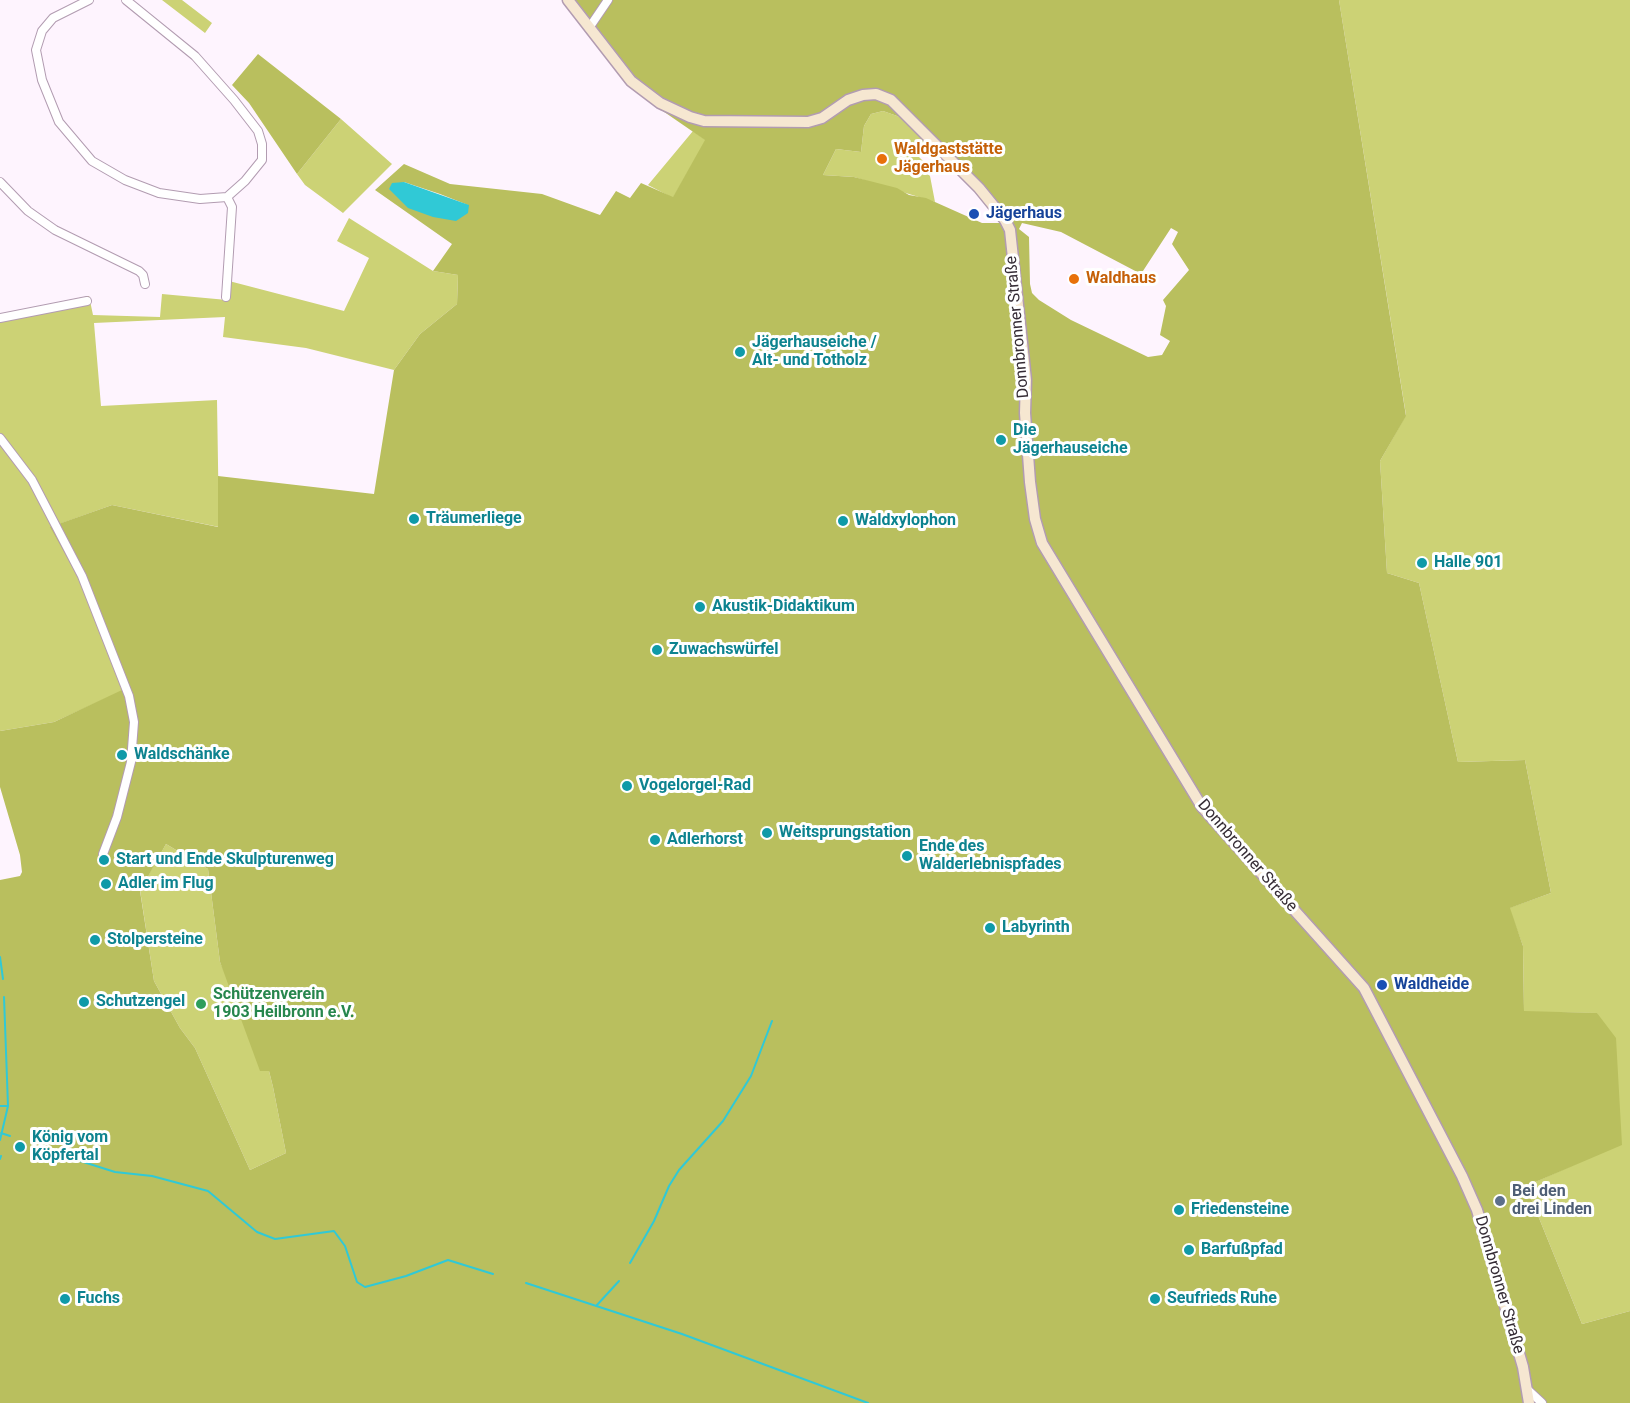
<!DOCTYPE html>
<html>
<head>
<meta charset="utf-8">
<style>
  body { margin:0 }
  canvas { display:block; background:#fef4fe }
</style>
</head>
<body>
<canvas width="1630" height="1403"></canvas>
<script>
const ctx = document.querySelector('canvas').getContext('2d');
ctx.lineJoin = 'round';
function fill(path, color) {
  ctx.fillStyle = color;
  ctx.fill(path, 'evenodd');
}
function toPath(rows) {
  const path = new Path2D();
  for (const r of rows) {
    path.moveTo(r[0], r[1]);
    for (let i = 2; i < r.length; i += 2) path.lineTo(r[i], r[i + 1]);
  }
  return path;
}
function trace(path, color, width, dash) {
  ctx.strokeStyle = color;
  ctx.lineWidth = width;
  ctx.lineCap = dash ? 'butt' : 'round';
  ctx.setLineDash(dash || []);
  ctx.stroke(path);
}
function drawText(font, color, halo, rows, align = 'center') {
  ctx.font = font + ' Roboto,sans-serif';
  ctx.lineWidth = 6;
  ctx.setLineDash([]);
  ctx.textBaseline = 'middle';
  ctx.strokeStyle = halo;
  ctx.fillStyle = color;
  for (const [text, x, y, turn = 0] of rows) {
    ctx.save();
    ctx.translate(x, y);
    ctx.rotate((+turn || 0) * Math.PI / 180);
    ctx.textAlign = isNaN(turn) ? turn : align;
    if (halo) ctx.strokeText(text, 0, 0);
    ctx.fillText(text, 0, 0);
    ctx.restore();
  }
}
const green = toPath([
  [162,0,182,0,212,23,205,33],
  [1339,0,1630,0,1630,1311,1582,1324,1526,1186,1621,1144,1597,1013,1524,1012,1523,946,1509,908,1551,893,1525,760,1458,762,1419,583,1387,573,1380,461,1406,415],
  [883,111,900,117,926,141,915,153,923,161,919,165,930,176,935,202,854,177,823,175,836,149,861,152,864,126,871,114],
  [341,119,392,164,343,213,305,185,297,174],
  [693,131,706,140,673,198,648,185],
  [349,218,433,271,458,275,457,304,420,334,394,370,306,348,223,337,225,317,94,323,101,406,217,400,219,527,112,505,51,527,81,582,104,636,122,691,54,722,0,731,0,314,89,296,93,315,160,317,162,294,227,300,229,281,344,311,369,258,337,241],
  [166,844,208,869,220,962,269,1071,273,1087,286,1153,250,1170,195,1048,180,1028,154,981,140,890]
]);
const forest = toPath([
  [571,0,1339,0,1406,416,1380,461,1387,573,1419,583,1458,762,1525,760,1551,893,1510,908,1523,946,1524,1011,1597,1013,1616,1038,1622,1145,1526,1186,1582,1324,1630,1311,1630,1403,0,1403,0,880,20,876,22,872,20,855,0,787,0,731,54,722,122,690,104,636,81,582,50,527,112,505,218,527,218,476,374,494,394,370,420,334,457,304,458,275,433,271,452,244,375,190,404,164,450,184,542,194,600,215,616,191,630,198,641,183,673,197,705,140,657,107,624,78],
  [883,111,900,117,953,165,1003,223,982,223,926,198,909,195,897,188,854,177,823,175,836,149,861,152,864,126,871,114],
  [404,182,440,194,468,205,389,189],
  [1022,223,1061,232,1141,274,1171,228,1178,232,1172,244,1189,270,1163,300,1166,306,1160,335,1170,341,1162,355,1148,357,1071,320,1039,300,1032,293,1030,284,1029,237,1019,229],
  [166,844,208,869,220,962,260,1071,269,1071,273,1087,286,1153,250,1170,195,1048,180,1028,154,981,140,891],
  [258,54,341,119,297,174,249,103,232,85]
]);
const water = toPath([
  [404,182,469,205,468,213,456,221,433,217,408,208,389,189,392,183]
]);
const stream = toPath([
  [0,957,3,979],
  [0,1106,8,1106],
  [1,1133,10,1136],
  [0,1140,8,1106,4,997],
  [39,1148,115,1172,152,1176,208,1191,257,1232,275,1239,334,1231,345,1246,357,1282,365,1287,406,1276,448,1260,493,1274],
  [0,1159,1,1156],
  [630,1263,654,1221,669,1186,679,1170,723,1121,751,1076,772,1021],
  [526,1283,682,1334,868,1403],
  [597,1305,619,1281]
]);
const street = toPath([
  [89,0,53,18,42,31,36,50,42,80,59,122,92,161,125,180,159,193,200,199,227,197],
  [126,0,195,56,234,100,258,131,262,144,262,160,245,181,227,197],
  [589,28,608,0],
  [0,182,28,211,55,230,139,271,143,275,145,284],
  [226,297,232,207,227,197],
  [0,318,87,301],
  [0,438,32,480,82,576,129,696,134,722,131,762,117,817,103,854],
  [1528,1390,1542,1403]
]);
const secondary = toPath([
  [568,0,631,81,660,103,690,117,704,121,808,122,822,118,848,100,863,95,876,94,891,100,979,188,1005,220,1010,230,1026,380,1025,413,1030,482,1035,519,1042,543,1202,807,1364,988,1462,1176,1477,1210,1523,1367,1529,1403]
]);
const markers = [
  [882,159,6,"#e8710a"],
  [974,214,6,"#1a4fb4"],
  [1074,279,6,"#e8710a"],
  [740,352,6,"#0f9aa8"],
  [1001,440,6,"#0f9aa8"],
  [414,519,6,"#0f9aa8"],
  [843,521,6,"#0f9aa8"],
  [1422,563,6,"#0f9aa8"],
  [700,607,6,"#0f9aa8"],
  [657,650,6,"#0f9aa8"],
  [122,755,6,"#0f9aa8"],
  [627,786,6,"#0f9aa8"],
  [767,833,6,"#0f9aa8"],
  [655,840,6,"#0f9aa8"],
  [907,856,6,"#0f9aa8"],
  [104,860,6,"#0f9aa8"],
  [106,884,6,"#0f9aa8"],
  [990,928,6,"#0f9aa8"],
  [95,940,6,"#0f9aa8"],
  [1382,985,6,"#1a4fb4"],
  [84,1002,6,"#0f9aa8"],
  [201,1004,6,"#2e9e5b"],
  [20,1147,6,"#0f9aa8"],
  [1500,1201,6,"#5c6f8a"],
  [1179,1210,6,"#0f9aa8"],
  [1189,1250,6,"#0f9aa8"],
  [65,1299,6,"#0f9aa8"],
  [1155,1299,6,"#0f9aa8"]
];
const foodNames = [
  ["Waldgaststätte",894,150],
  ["Jägerhaus",894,168],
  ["Waldhaus",1086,279]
];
const transitNames = [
  ["Jägerhaus",986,214],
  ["Waldheide",1394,985]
];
const streetNames = [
  ["Donnbronner Straße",1018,327,-95],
  ["Donnbronner Straße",1247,856,49],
  ["Donnbronner Straße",1499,1285,74]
];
const cultureNames = [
  ["Jägerhauseiche /",752,343],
  ["Alt- und Totholz",752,361],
  ["Die",1013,431],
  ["Jägerhauseiche",1013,449],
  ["Träumerliege",426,519],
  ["Waldxylophon",855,521],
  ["Halle 901",1434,563],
  ["Akustik-Didaktikum",712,607],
  ["Zuwachswürfel",669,650],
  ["Waldschänke",134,755],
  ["Vogelorgel-Rad",639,786],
  ["Weitsprungstation",779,833],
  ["Adlerhorst",667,840],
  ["Ende des",919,847],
  ["Walderlebnispfades",919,865],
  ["Start und Ende Skulpturenweg",116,860],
  ["Adler im Flug",118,884],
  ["Labyrinth",1002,928],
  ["Stolpersteine",107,940],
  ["Schutzengel",96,1002],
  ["König vom",32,1138],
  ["Köpfertal",32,1156],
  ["Friedensteine",1191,1210],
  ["Barfußpfad",1201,1250],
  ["Fuchs",77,1299],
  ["Seufrieds Ruhe",1167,1299]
];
const leisureNames = [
  ["Schützenverein",213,995],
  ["1903 Heilbronn e.V.",213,1013]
];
const serviceNames = [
  ["Bei den",1512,1192],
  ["drei Linden",1512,1210]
];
fill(green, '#ccd275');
fill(forest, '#b9bf5e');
fill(water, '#30c9d6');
trace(stream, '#30c9d6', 2);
trace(street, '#b29cb1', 10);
trace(secondary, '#b29cb1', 13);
trace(street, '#fff', 8);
trace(secondary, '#f6e7d1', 10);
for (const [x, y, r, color] of markers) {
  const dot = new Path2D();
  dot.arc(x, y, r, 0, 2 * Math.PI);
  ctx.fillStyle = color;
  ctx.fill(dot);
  trace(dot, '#fff', 2);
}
drawText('bold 16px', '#c56008', '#fff', foodNames, 'left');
drawText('bold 16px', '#164399', '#fff', transitNames, 'left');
drawText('16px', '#352c35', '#fff', streetNames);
drawText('bold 16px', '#0d838f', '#fff', cultureNames, 'left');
drawText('bold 16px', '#27864d', '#fff', leisureNames, 'left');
drawText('bold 16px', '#4e5e75', '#fff', serviceNames, 'left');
</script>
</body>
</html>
